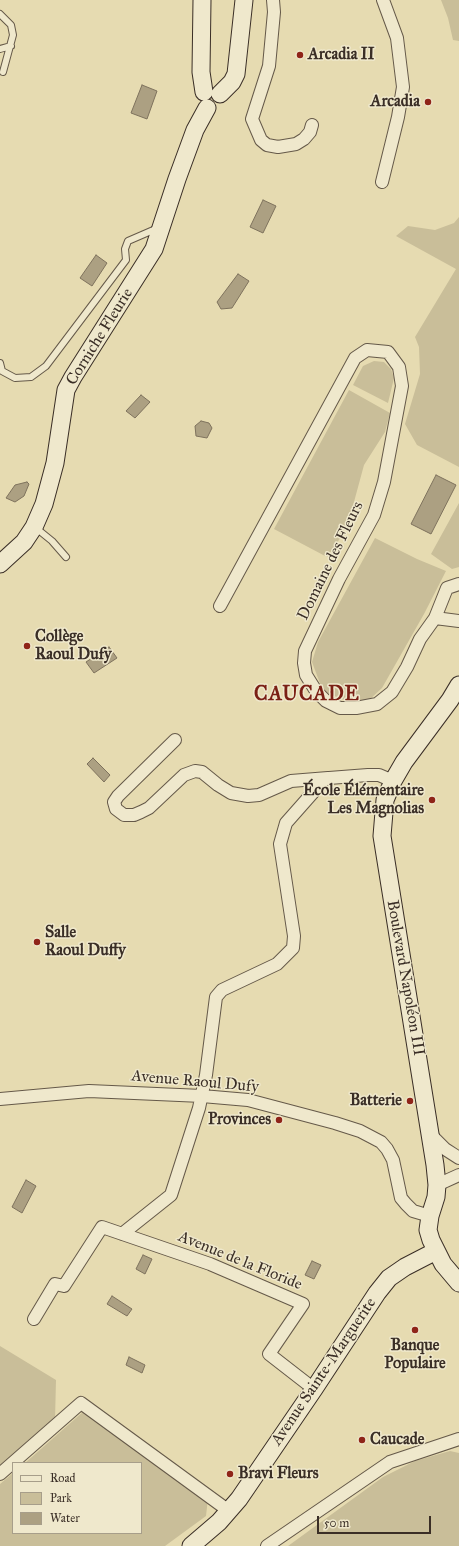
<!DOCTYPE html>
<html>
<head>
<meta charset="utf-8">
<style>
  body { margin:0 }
  #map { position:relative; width:459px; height:1546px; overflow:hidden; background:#e6dbb1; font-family:"IM FELL Great Primer",serif }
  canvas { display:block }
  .legend { position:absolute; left:12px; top:1462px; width:130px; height:72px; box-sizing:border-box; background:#efe8cc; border:1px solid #a79e8a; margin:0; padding:5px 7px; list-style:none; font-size:12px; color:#3a2e26 }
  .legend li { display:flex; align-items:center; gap:8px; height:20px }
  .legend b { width:20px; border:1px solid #a79e8a }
  .scale { position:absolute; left:317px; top:1516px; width:114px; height:18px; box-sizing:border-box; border:2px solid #3a2e26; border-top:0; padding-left:5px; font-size:12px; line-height:14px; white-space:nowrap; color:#3a2e26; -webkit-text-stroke:3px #efe8cc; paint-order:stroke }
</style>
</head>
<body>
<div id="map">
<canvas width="459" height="1546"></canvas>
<ul class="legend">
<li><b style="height:5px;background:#efe8cc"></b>Road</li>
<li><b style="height:11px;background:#c9be99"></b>Park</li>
<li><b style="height:11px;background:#aca082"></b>Water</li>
</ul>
<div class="scale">50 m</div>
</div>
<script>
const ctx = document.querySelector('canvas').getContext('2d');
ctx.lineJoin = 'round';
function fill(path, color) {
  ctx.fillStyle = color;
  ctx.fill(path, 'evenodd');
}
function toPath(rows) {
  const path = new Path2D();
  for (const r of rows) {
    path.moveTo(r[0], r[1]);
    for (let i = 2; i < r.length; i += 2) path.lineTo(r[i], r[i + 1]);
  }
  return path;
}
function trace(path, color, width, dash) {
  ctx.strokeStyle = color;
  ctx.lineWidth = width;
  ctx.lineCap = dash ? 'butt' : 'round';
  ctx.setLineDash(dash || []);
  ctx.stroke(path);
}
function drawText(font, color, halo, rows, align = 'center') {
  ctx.font = font + ' "IM FELL Great Primer",serif';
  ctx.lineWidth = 3;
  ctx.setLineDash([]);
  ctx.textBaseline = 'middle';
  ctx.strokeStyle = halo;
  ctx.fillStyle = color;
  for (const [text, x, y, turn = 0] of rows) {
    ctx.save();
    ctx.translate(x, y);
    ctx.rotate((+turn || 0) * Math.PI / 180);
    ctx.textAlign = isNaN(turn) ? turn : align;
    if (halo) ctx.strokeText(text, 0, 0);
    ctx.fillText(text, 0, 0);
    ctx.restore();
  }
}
const green = toPath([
  [441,0,459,0,459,41,453,40,448,18],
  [459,217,459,467,417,445,405,424,420,374,419,347,415,337,456,269,396,236,408,226,435,230,454,223],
  [374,361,384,362,391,369,394,378,388,403,353,385,363,366],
  [349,390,390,413,385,432,364,465,351,513,341,537,327,557,274,529],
  [459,503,459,567,452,569,431,554],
  [375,538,417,559,446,571,424,614,382,688,368,701,357,704,341,699,328,693,321,686,312,662,318,642],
  [0,1346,56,1380,55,1420,0,1470],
  [84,1411,208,1498,206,1516,165,1546,0,1546,0,1484,13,1473,13,1533,141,1533,141,1463,25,1463],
  [450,1451,459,1453,459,1546,288,1546,383,1477,415,1461]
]);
const water = toPath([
  [142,85,157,91,147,119,131,113,142,85],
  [263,200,276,206,263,233,250,227,263,200],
  [96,255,107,263,92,286,80,278,96,255],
  [238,274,249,281,232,308,221,309,217,302,238,274],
  [141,395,150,402,135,418,126,411,141,395],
  [201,421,209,423,212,428,207,438,196,436,195,426,201,421],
  [436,475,456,485,431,534,411,524,436,475],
  [27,482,29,484,24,496,15,502,6,498,15,485,27,482],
  [109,647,117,658,94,673,86,662,109,647],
  [93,758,110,775,104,782,87,764,93,758],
  [26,1180,36,1186,22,1213,12,1207,26,1180],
  [143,1255,152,1259,145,1274,136,1269,143,1255],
  [312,1261,321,1265,314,1279,305,1275,312,1261],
  [112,1296,132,1309,127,1316,107,1304,112,1296],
  [129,1357,145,1365,142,1373,126,1365,129,1357]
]);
const lane = toPath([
  [0,14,11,25,13,35,3,72],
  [0,49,11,46],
  [0,363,2,371,15,378,31,377,46,366,126,260,125,249,128,241,158,228],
  [36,528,52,541,66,557]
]);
const street = toPath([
  [273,0,274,12,269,66,252,119,261,140,267,145,278,147,296,144,304,139,310,132,312,125],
  [382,182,398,117,403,87,397,38,383,0],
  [220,606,355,358,367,350,388,352,399,367,402,386,384,482,374,515,339,579,305,651,304,663,306,675,316,691,326,701,340,708,356,708,377,704,392,692,407,667,420,639,435,618,447,588,459,584],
  [435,618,459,621],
  [175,740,118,796,114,802,116,809,124,815,134,815,141,812,149,808,184,775,195,771,202,772,218,785,231,793,248,796,259,795,291,781,328,778],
  [0,1099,89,1091,202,1096,248,1100,335,1123,360,1131,381,1142,387,1149,393,1160,401,1198,406,1204,413,1211,430,1216],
  [430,1134,445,1149,459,1158],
  [437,1185,459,1175],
  [122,1234,171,1195,199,1108,206,1075,216,997,222,990,277,964,293,948,294,936,280,844,286,823,324,780,329,778,368,775,379,775,393,781],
  [34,1319,55,1284,64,1286,102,1227,210,1264,303,1304,269,1354,314,1389],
  [0,1474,81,1403,229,1511],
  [267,1546,390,1462,459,1439]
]);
const secondary = toPath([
  [202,0,201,72,204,92],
  [220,94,232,82,236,74,244,0],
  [0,564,24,542,34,527,44,504,55,463,66,390,73,377,154,249,177,179,195,130,207,108],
  [459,685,450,700,404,762,393,781,385,800,382,836,435,1165,437,1185,436,1197,430,1216,428,1230,431,1240,443,1264,459,1283],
  [191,1546,219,1522,239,1499,314,1389,377,1293,389,1278,405,1267,436,1251]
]);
const markers = [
  [300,55,4,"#8f2418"],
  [428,102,4,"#8f2418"],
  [27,646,4,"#8f2418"],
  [432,800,4,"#8f2418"],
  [37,942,4,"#8f2418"],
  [410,1101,4,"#8f2418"],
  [279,1120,4,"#8f2418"],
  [415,1330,4,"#8f2418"],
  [362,1440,4,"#8f2418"],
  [230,1474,4,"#8f2418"]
];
const poiNames = [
  ["Arcadia II",308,55],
  ["Arcadia",420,102,"right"],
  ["Collège",35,637],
  ["Raoul Dufy",35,655],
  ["École Élémentaire",424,791,"right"],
  ["Les Magnolias",424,809,"right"],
  ["Salle",45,933],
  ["Raoul Duffy",45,951],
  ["Batterie",402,1101,"right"],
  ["Provinces",271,1120,"right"],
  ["Banque",415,1346,"center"],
  ["Populaire",415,1364,"center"],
  ["Caucade",370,1440],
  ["Bravi Fleurs",238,1474]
];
const streetNames = [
  ["Corniche Fleurie",100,337,-58],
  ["Domaine des Fleurs",331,561,-64],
  ["Boulevard Napoléon III",405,978,80],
  ["Avenue Raoul Dufy",195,1082,5],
  ["Avenue de la Floride",240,1261,22],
  ["Avenue Sainte-Marguerite",324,1372,-56]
];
const districtNames = [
  ["CAUCADE",307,695]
];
fill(green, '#c9be99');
fill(water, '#aca082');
trace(water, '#7e725d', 1);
trace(lane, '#655949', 8);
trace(street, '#655949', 14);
trace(secondary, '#3a2e26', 19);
trace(lane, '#efe8cc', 6);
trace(street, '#efe8cc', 12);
trace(secondary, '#efe8cc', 17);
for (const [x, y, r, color] of markers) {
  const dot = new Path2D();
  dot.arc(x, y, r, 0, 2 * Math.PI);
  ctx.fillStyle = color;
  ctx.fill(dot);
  trace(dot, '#efe8cc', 1.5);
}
drawText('bold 16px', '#3a2e26', '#efe8cc', poiNames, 'left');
drawText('16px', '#3a2e26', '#efe8cc', streetNames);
ctx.letterSpacing = '1px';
drawText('bold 20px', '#7a1f14', '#efe8cc', districtNames);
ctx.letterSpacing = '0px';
</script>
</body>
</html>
